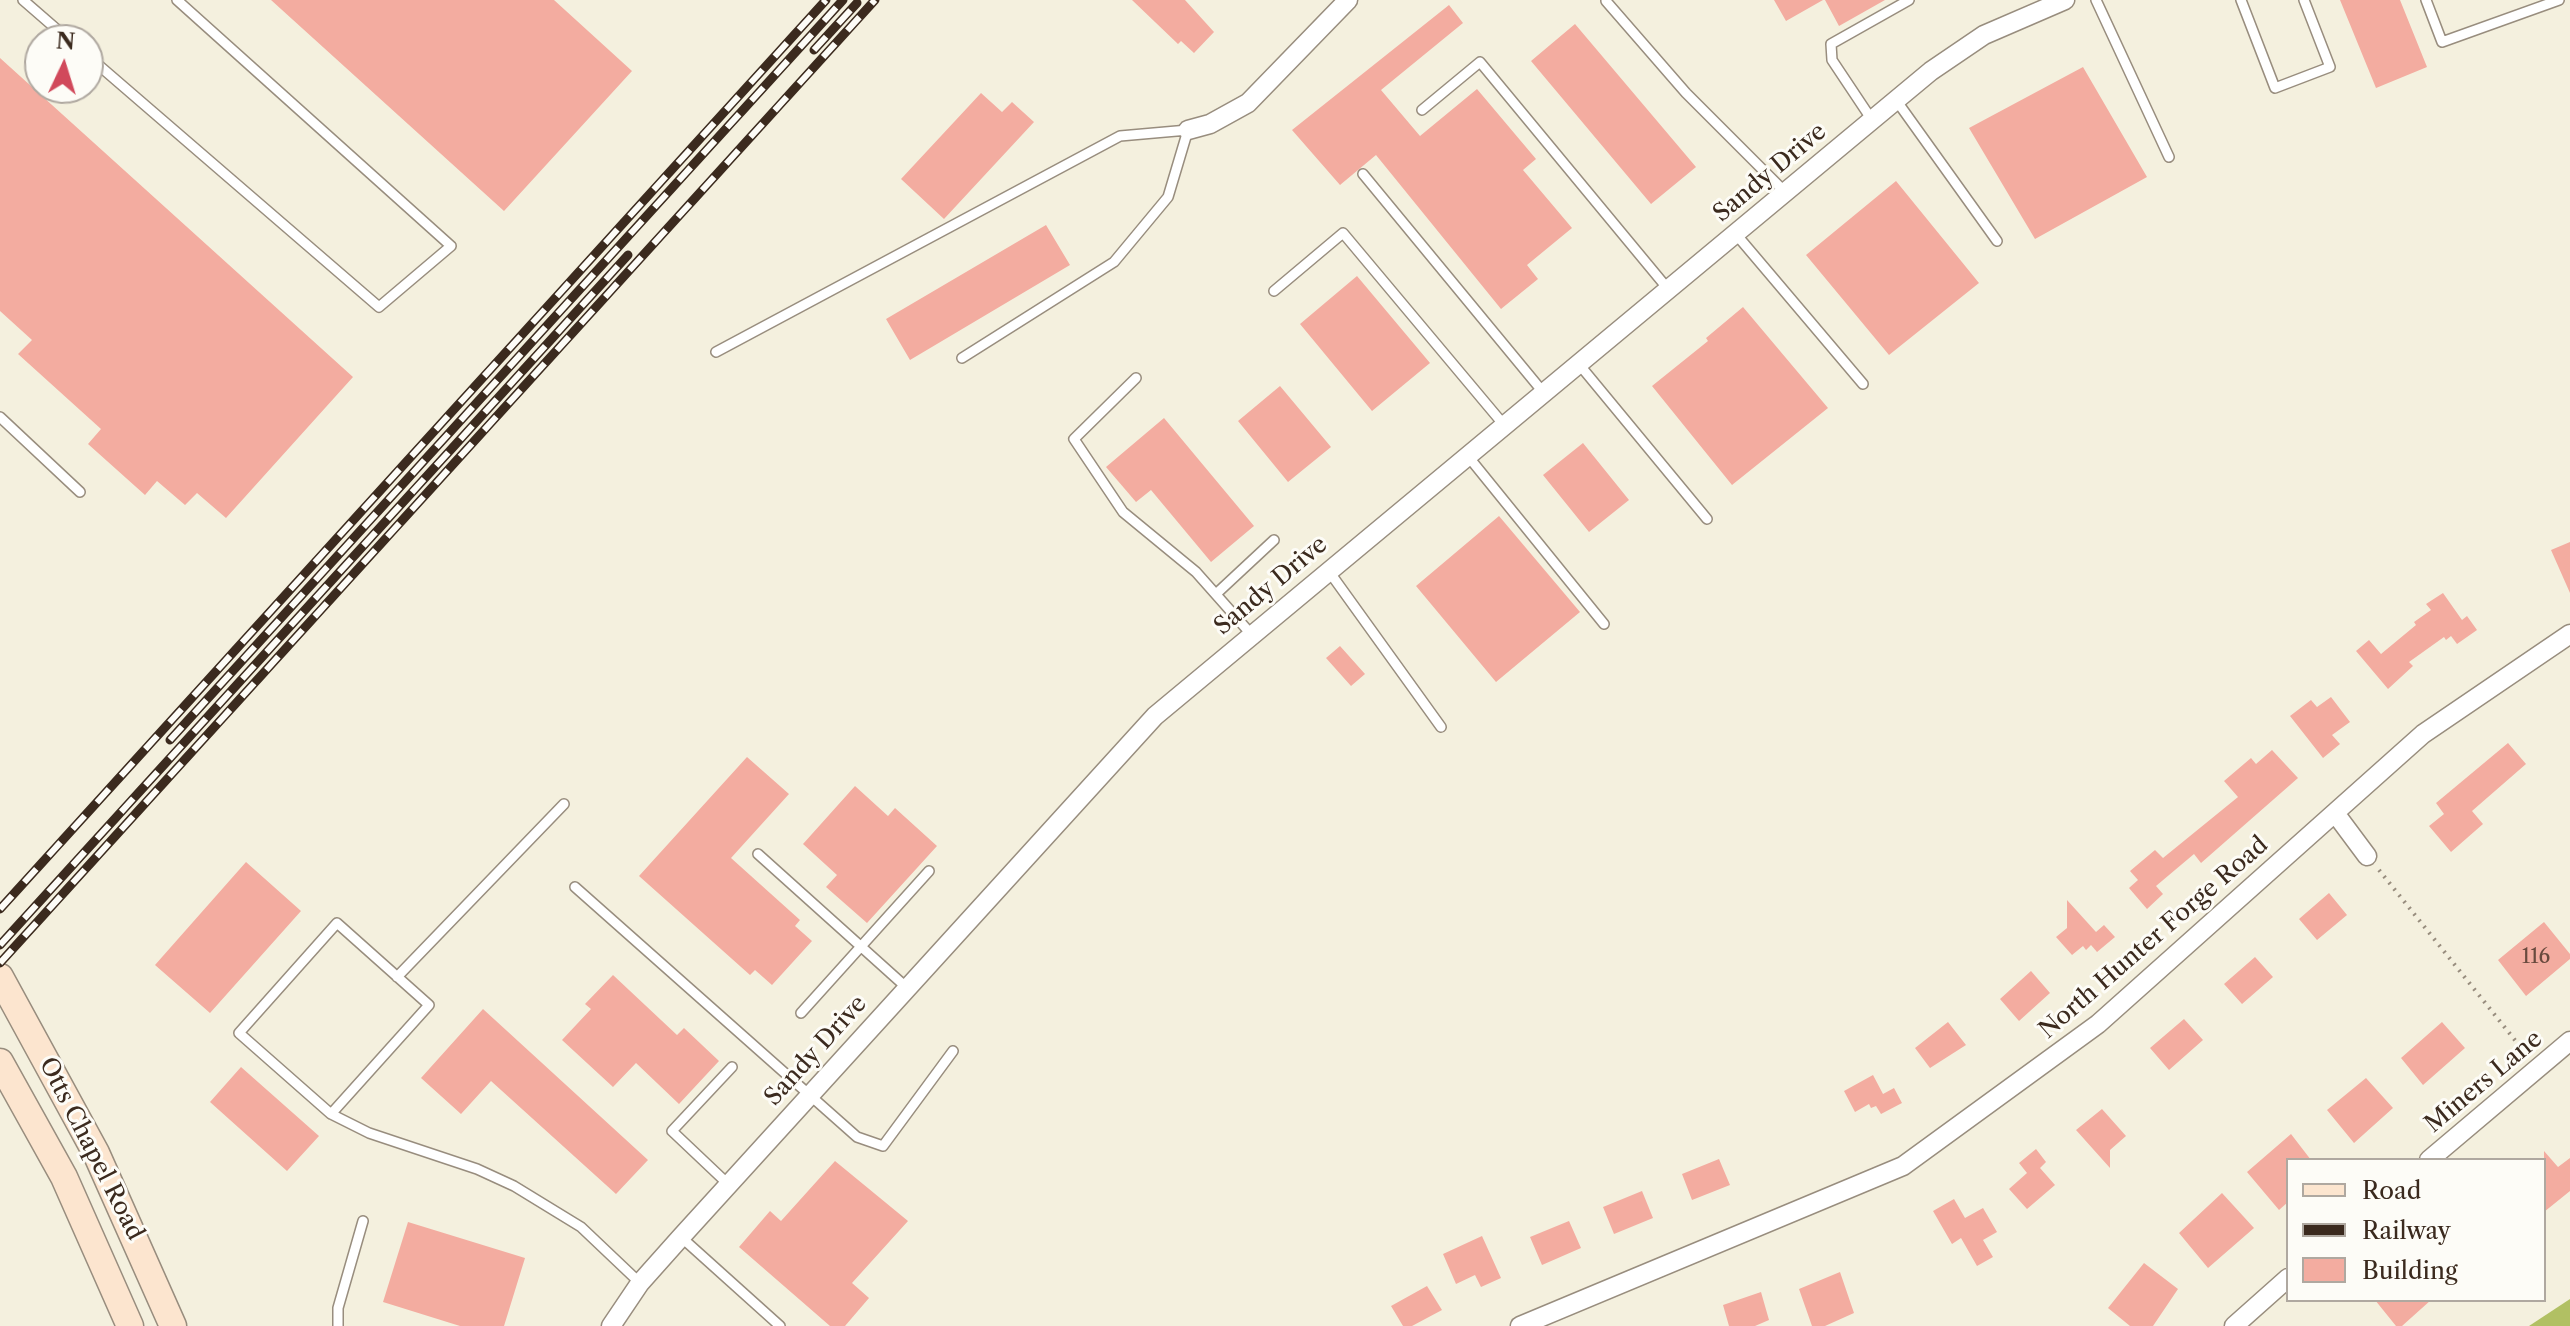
<!DOCTYPE html>
<html>
<head>
<meta charset="utf-8">
<style>
  body { margin:0 }
  #map { position:relative; width:2570px; height:1326px; overflow:hidden; background:#f4f0de; font-family:"Libre Caslon Text",serif }
  canvas { display:block }
  .legend { position:absolute; left:2286px; top:1158px; width:260px; height:144px; box-sizing:border-box; background:#fdfcf7; border:2px solid #afa8a0; margin:0; padding:10px 14px; list-style:none; font-size:24px; color:#3b2a1e }
  .legend li { display:flex; align-items:center; gap:16px; height:40px }
  .legend b { width:40px; border:2px solid #afa8a0 }
  .north { position:absolute; left:24px; top:24px; width:80px; height:80px; box-sizing:border-box; background:#fdfcf7; border:2px solid #afa8a0; border-radius:50%; rotate:4deg; font-size:22px; font-weight:700; line-height:32px; text-align:center; color:#3b2a1e }
  .north::after { content:''; display:block; margin:auto; width:28px; height:36px; background:#d1495b; clip-path:polygon(50% 0,100% 100%,50% 72%,0 100%) }
</style>
</head>
<body>
<div id="map">
<canvas width="2570" height="1326"></canvas>
<ul class="legend">
<li><b style="height:10px;background:#fce5cf"></b>Road</li>
<li><b style="height:10px;background:#3b2a1e"></b>Railway</li>
<li><b style="height:22px;background:#f3aca0"></b>Building</li>
</ul>
<div class="north">N</div>
</div>
<script>
const ctx = document.querySelector('canvas').getContext('2d');
ctx.lineJoin = 'round';
function fill(path, color) {
  ctx.fillStyle = color;
  ctx.fill(path, 'evenodd');
}
function toPath(rows) {
  const path = new Path2D();
  for (const r of rows) {
    path.moveTo(r[0], r[1]);
    for (let i = 2; i < r.length; i += 2) path.lineTo(r[i], r[i + 1]);
  }
  return path;
}
function trace(path, color, width, dash) {
  ctx.strokeStyle = color;
  ctx.lineWidth = width;
  ctx.lineCap = dash ? 'butt' : 'round';
  ctx.setLineDash(dash || []);
  ctx.stroke(path);
}
function drawText(font, color, halo, rows, align = 'center') {
  ctx.font = font + ' "Libre Caslon Text",serif';
  ctx.lineWidth = 6;
  ctx.setLineDash([]);
  ctx.textBaseline = 'middle';
  ctx.strokeStyle = halo;
  ctx.fillStyle = color;
  for (const [text, x, y, turn = 0] of rows) {
    ctx.save();
    ctx.translate(x, y);
    ctx.rotate((+turn || 0) * Math.PI / 180);
    ctx.textAlign = isNaN(turn) ? turn : align;
    if (halo) ctx.strokeText(text, 0, 0);
    ctx.fillText(text, 0, 0);
    ctx.restore();
  }
}
const green = toPath([
  [2570,1299,2570,1326,2529,1326]
]);
const building = toPath([
  [271,0,554,0,632,71,504,211],
  [1132,0,1185,0,1214,32,1194,53,1181,41,1178,44],
  [1774,0,1823,0,1786,21],
  [1825,0,1885,0,1839,26],
  [2340,0,2400,0,2427,67,2376,88],
  [1449,5,1463,23,1381,90,1420,136,1477,89,1536,159,1523,170,1572,228,1527,265,1538,279,1501,309,1376,155,1340,185,1292,130],
  [1575,24,1696,167,1651,204,1531,61],
  [0,58,353,377,226,518,197,493,185,505,157,481,145,495,88,444,101,429,18,354,32,340,0,311],
  [2083,67,2147,177,2035,239,1969,128],
  [981,93,1002,112,1012,102,1034,122,944,219,901,179],
  [1896,181,1979,283,1889,355,1806,255],
  [1046,225,1070,265,910,360,886,319],
  [1357,276,1430,363,1372,411,1300,324],
  [1743,307,1828,408,1732,485,1652,386,1708,341,1706,338],
  [1280,386,1331,447,1288,482,1238,421],
  [1164,418,1254,526,1211,562,1151,490,1136,502,1106,467],
  [1583,443,1629,500,1589,532,1543,475],
  [1499,516,1580,612,1496,682,1416,586],
  [2570,542,2570,593,2551,550],
  [2443,593,2462,620,2467,616,2477,630,2457,644,2451,636,2446,640,2444,637,2409,662,2413,666,2388,689,2356,651,2369,640,2381,654,2416,625,2414,622,2431,610,2426,604],
  [1340,646,1365,674,1351,686,1326,658],
  [2331,697,2350,722,2332,735,2340,744,2323,758,2290,716,2311,700,2317,707],
  [2508,743,2526,764,2472,811,2483,824,2451,852,2429,826,2444,814,2436,803],
  [2272,750,2298,778,2201,863,2194,854,2156,886,2163,894,2147,909,2129,888,2138,880,2130,871,2155,850,2163,858,2238,797,2224,781,2251,758,2256,764],
  [747,757,789,794,731,858,800,920,795,926,812,941,772,985,755,970,750,975,639,876],
  [855,786,888,816,895,808,937,846,867,923,826,887,837,875,803,844],
  [246,862,301,911,210,1013,155,965],
  [2329,893,2347,915,2317,940,2299,919],
  [2067,900,2096,932,2104,925,2115,937,2097,952,2091,945,2086,950,2083,946,2072,955,2056,937,2067,928],
  [2544,922,2570,954,2570,959,2526,996,2498,960],
  [2255,957,2273,977,2242,1004,2224,984],
  [2031,971,2050,993,2019,1021,2000,999],
  [613,975,677,1035,684,1028,719,1061,679,1104,636,1063,613,1087,562,1040,591,1009,585,1004],
  [483,1009,648,1160,616,1194,491,1081,461,1114,421,1078],
  [2184,1019,2203,1040,2169,1070,2150,1048],
  [1948,1022,1966,1045,1930,1068,1915,1048],
  [2442,1022,2465,1048,2423,1085,2401,1058],
  [241,1067,319,1136,287,1171,210,1102],
  [1873,1075,1883,1094,1894,1088,1902,1103,1881,1114,1876,1106,1871,1108,1869,1104,1855,1112,1844,1091],
  [2366,1078,2393,1108,2354,1143,2327,1110],
  [2102,1109,2126,1136,2110,1150,2110,1168,2076,1130],
  [2291,1134,2311,1160,2288,1160,2288,1202,2279,1210,2247,1172],
  [2036,1149,2046,1162,2040,1168,2055,1185,2027,1209,2009,1189,2027,1173,2019,1163],
  [2544,1151,2558,1167,2570,1158,2570,1191,2544,1212],
  [1719,1159,1730,1185,1692,1200,1682,1174],
  [835,1161,908,1221,852,1283,869,1298,845,1326,830,1326,739,1247,770,1211,781,1221],
  [1642,1191,1653,1218,1614,1234,1603,1207],
  [2222,1193,2254,1228,2208,1268,2179,1233],
  [1954,1199,1965,1218,1983,1208,1997,1232,1983,1240,1993,1257,1977,1266,1961,1238,1952,1244,1933,1211],
  [1569,1221,1581,1248,1542,1265,1530,1237],
  [408,1222,525,1258,504,1326,460,1326,383,1302],
  [1482,1236,1501,1278,1481,1287,1475,1275,1456,1284,1443,1254],
  [2144,1263,2178,1289,2153,1326,2130,1326,2108,1308],
  [1840,1272,1854,1313,1825,1326,1812,1326,1799,1289],
  [1427,1286,1442,1310,1412,1326,1403,1326,1391,1306],
  [1761,1292,1769,1320,1755,1326,1729,1326,1723,1305],
  [2375,1300,2431,1300,2402,1326,2396,1326]
]);
const path = toPath([
  [2379,870,2526,1054]
]);
const lane = toPath([
  [23,0,69,40],
  [2096,0,2169,157],
  [2241,0,2275,88,2330,67,2304,0],
  [2426,0,2442,42,2559,0],
  [1606,1,1686,93,1785,192],
  [88,56,379,307,451,246,177,0],
  [1896,100,1997,241],
  [1422,110,1480,62,1668,289],
  [1872,120,1832,60,1831,44,1909,0],
  [1363,174,1543,392],
  [1735,233,1863,384],
  [1274,291,1343,233,1504,425],
  [716,352,1120,136,1188,130,1168,197,1114,262,962,358],
  [1578,363,1707,519],
  [1136,378,1074,439,1123,512,1196,572,1251,634],
  [0,417,80,492],
  [1467,455,1604,624],
  [1328,570,1441,727],
  [1216,594,1274,540],
  [758,854,906,987],
  [575,887,857,1137,883,1146,953,1051],
  [397,977,564,804],
  [801,1013,929,871],
  [331,1114,429,1005,337,923,239,1033,331,1114,369,1133,477,1169,514,1186,581,1227,640,1283],
  [728,1184,672,1131,732,1067],
  [681,1237,780,1326],
  [338,1326,338,1308,363,1221]
]);
const street = toPath([
  [1188,130,1210,124,1248,103,1348,0],
  [2335,813,2367,856],
  [2429,1160,2570,1041],
  [611,1326,640,1283,681,1237,1155,716,1931,71,1984,35,2065,0],
  [1520,1326,1903,1166,2098,1024,2423,734,2570,634],
  [2234,1326,2288,1278]
]);
const secondary = toPath([
  [0,977,96,1153,173,1326],
  [0,1062,64,1177,130,1326]
]);
const rail = toPath([
  [814,50,857,3],
  [170,740,843,0],
  [0,909,826,0],
  [0,945,628,255],
  [0,963,875,0]
]);
const numberNames = [
  ["116",2536,957]
];
const streetNames = [
  ["Sandy Drive",1770,173,-40],
  ["Sandy Drive",1271,586,-40],
  ["North Hunter Forge Road",2154,938,-41],
  ["Sandy Drive",816,1051,-48],
  ["Miners Lane",2484,1082,-40],
  ["Otts Chapel Road",91,1149,63]
];
fill(green, '#b1c063');
fill(building, '#f3aca0');
trace(lane, '#988d7e', 12);
trace(street, '#988d7e', 21);
trace(secondary, '#988d7e', 29);
trace(path, '#988d7e', 4, [2, 6]);
trace(lane, '#fff', 9);
trace(street, '#fff', 18);
trace(secondary, '#fce5cf', 26);
trace(rail, '#3b2a1e', 9);
trace(rail, '#fdfcf7', 6, [18]);
drawText('20px', '#694a3e', null, numberNames);
drawText('24px', '#3b2a1e', '#fdfcf7', streetNames);
</script>
</body>
</html>
